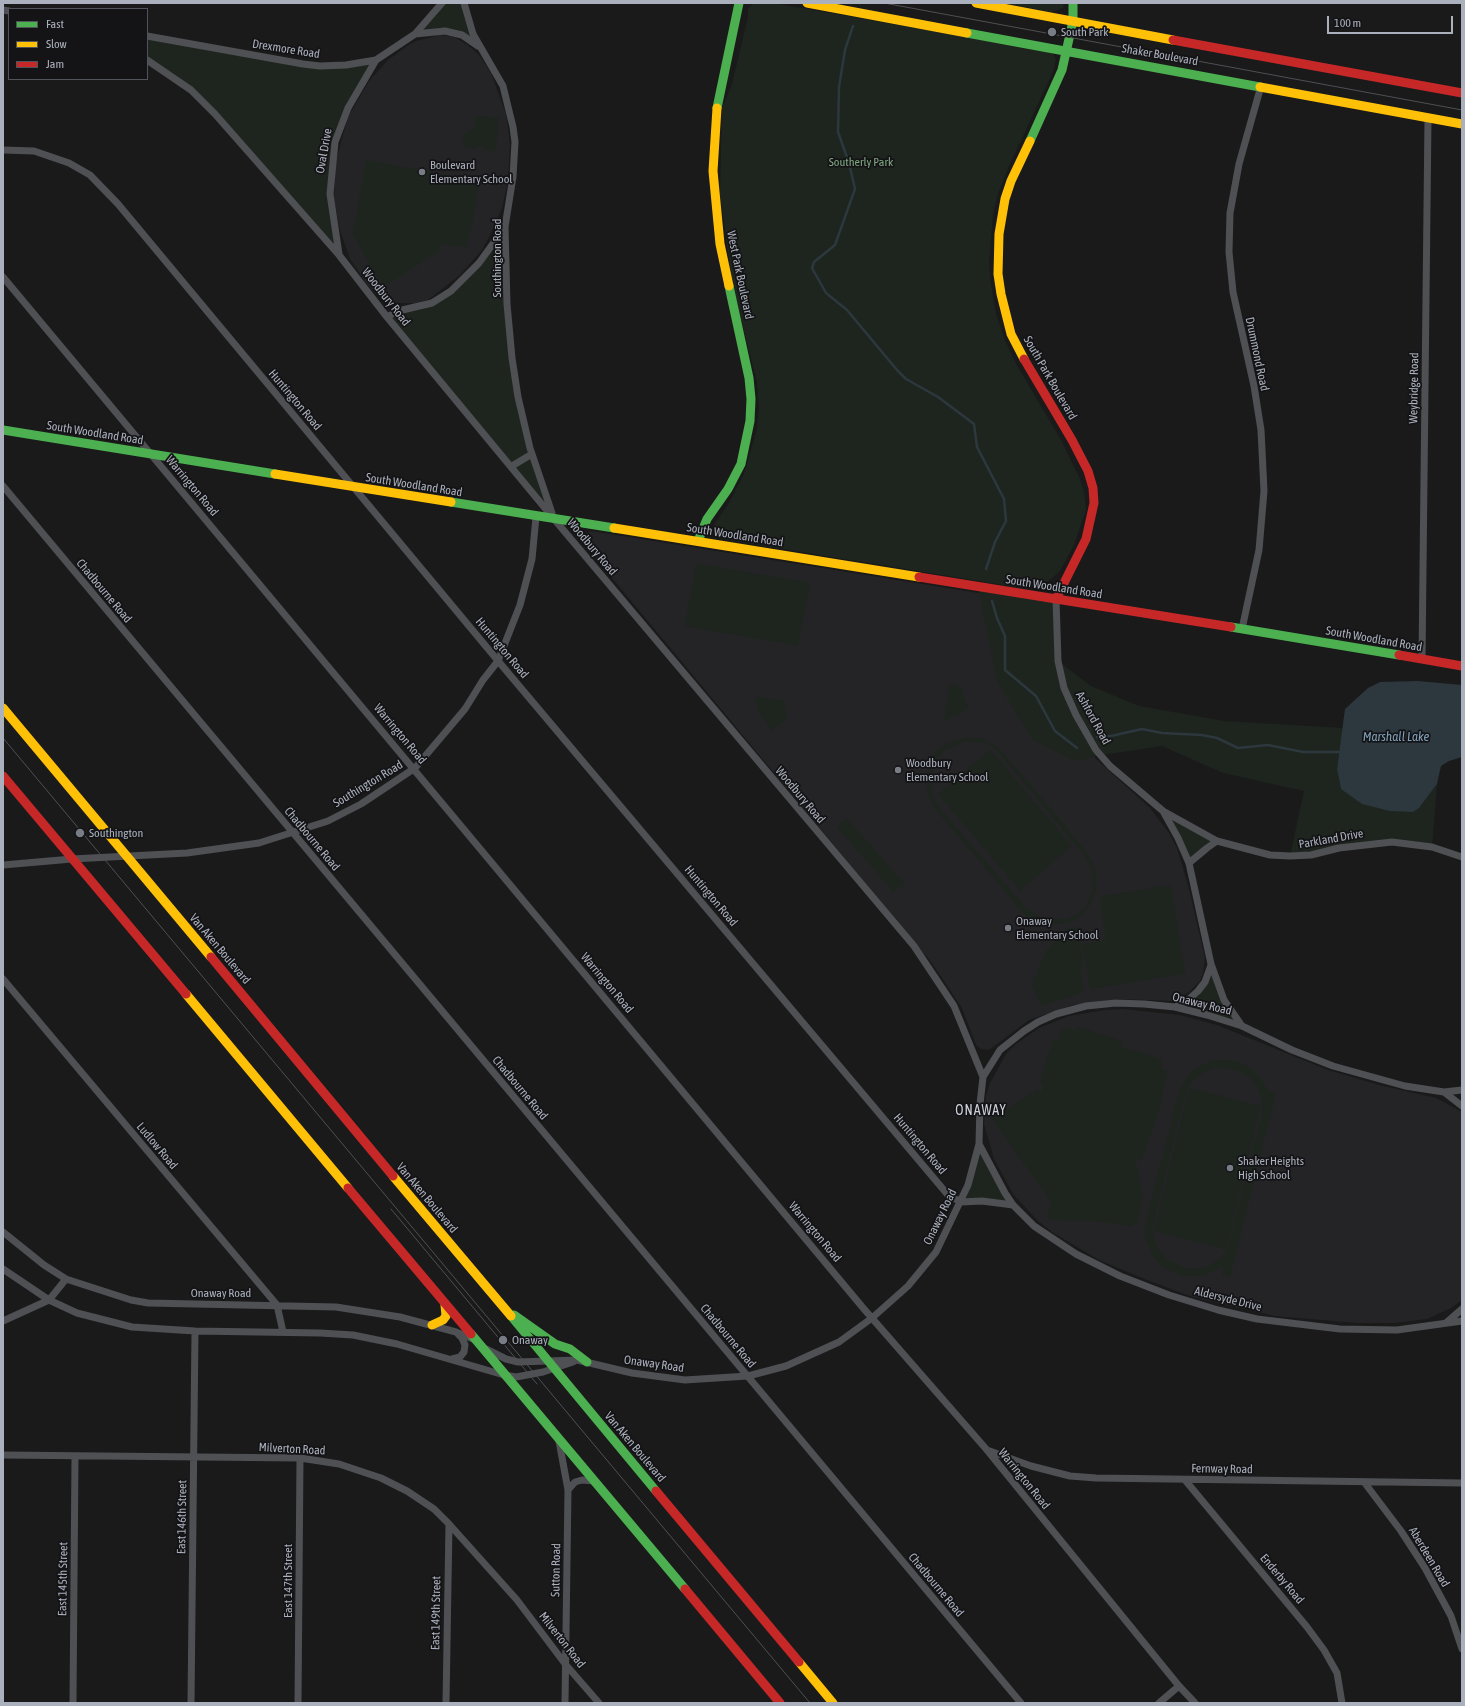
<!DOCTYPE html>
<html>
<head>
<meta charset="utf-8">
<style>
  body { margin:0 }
  #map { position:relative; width:1465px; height:1706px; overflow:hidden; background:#1a1a1b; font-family:"Asap Condensed",sans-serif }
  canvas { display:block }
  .frame { position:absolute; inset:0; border:4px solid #abb1bc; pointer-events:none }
  .legend { position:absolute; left:8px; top:8px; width:140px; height:72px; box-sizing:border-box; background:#141417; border:1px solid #505359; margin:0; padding:5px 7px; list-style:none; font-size:12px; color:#abb1bc }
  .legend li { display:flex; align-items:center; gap:8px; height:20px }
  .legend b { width:20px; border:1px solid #505359 }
  .scale { position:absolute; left:1327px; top:16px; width:126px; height:18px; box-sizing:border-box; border:2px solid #abb1bc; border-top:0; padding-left:5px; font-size:12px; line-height:14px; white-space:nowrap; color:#abb1bc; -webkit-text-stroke:3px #141417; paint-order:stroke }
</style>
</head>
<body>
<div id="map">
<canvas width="1465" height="1706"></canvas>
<div class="frame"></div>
<ul class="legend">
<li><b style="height:5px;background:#4caf50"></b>Fast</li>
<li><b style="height:5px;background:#ffc107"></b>Slow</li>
<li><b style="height:5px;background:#c62828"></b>Jam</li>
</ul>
<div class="scale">100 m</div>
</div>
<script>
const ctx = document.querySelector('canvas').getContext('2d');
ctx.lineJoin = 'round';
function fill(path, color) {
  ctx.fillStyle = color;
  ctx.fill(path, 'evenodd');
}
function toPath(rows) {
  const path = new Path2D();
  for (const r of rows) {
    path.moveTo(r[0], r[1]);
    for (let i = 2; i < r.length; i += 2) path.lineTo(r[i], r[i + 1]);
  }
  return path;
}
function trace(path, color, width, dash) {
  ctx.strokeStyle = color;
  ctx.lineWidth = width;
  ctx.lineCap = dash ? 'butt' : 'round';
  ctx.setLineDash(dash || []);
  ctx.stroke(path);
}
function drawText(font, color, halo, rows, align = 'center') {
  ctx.font = font + ' "Asap Condensed",sans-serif';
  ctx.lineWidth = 3.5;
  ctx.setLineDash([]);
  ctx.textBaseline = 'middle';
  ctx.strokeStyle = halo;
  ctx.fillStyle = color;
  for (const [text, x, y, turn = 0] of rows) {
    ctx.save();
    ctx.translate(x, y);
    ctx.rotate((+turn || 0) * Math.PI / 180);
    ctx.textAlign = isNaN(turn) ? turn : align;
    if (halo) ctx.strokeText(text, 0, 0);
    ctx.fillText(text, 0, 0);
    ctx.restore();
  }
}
const built = toPath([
  [440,35,454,37,468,45,480,56,491,73,506,114,510,144,508,181,502,208,490,235,482,250,460,275,428,300,416,303,396,303,381,297,375,292,367,284,350,259,340,230,334,200,335,164,348,117,369,81,388,60,407,46,416,41],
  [591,531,1041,603,1075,731,1095,758,1150,808,1169,833,1177,848,1188,885,1205,958,1203,973,1200,981,1188,993,1174,1001,1120,999,1073,1005,1029,1020,989,1050,981,1049,976,1045,962,1008,932,963,583,543,584,535],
  [1123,1009,1180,1015,1217,1025,1328,1070,1379,1085,1436,1098,1462,1112,1462,1300,1451,1308,1427,1319,1395,1323,1357,1323,1275,1316,1193,1297,1147,1280,1099,1260,1052,1232,1038,1221,1013,1194,994,1159,984,1124,986,1096,990,1083,1006,1054,1016,1044,1039,1028,1069,1016,1105,1010]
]);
const green = toPath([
  [442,3,464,3,481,47,453,32,415,34],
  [754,3,773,3,1051,52,1056,59,1053,72,1008,168,998,194,993,214,989,262,991,285,996,314,1004,338,1016,364,1061,440,1079,477,1084,492,1086,510,1074,545,1060,571,1051,579,1040,585,1024,588,1009,586,717,538,712,535,713,526,729,503,744,474,757,429,759,407,757,382,733,287,720,194,722,108,732,84,748,17,748,9],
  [1002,3,1064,3,1063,8,1052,12],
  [147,36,320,66,376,60,341,123,330,178,339,255,191,90,147,60],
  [476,115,499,118,495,152,483,149,481,145,473,149,463,146,463,135,468,130,474,130],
  [366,160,480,181,467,248,439,244,442,249,389,284,380,282,351,232,354,229],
  [505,227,507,304,518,397,554,519,387,317,416,308,451,291],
  [696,563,810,583,798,646,685,626],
  [978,587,1056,599,1058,661,1091,686,1139,706,1224,721,1343,728,1337,768,1341,789,1419,808,1437,784,1432,847,1392,842,1290,856,1304,791,1223,773,1162,746,1101,755,1075,761,1033,740,997,682],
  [949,684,957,685,961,688,968,707,961,714,952,716,949,719,944,720],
  [757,697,784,701,787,706,784,710,787,718,772,731,758,710,756,703],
  [966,738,983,739,1000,749,1055,813,1088,854,1096,870,1096,891,1092,903,1079,918,1067,923,1052,925,1033,921,1024,914,934,808,929,797,926,784,930,761,935,752,944,744],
  [964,742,980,742,988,744,997,751,1083,854,1092,871,1093,886,1087,905,1076,915,1066,919,1045,919,1028,910,939,807,933,795,931,781,932,770,938,758,945,750],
  [990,749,1072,846,1020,891,938,794],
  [1163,811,1217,841,1189,863],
  [847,818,904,883,893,892,837,827],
  [1171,885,1185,974,1090,989,1082,944,1106,940,1100,901,1103,896],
  [1078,927,1083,963,1081,972,1084,992,1041,1006,1032,985,1041,962,1046,951,1059,935,1068,928],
  [1211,964,1220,990,1242,1026,1175,1007,1198,991],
  [1078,1027,1122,1041,1121,1046,1161,1059,1162,1069,1168,1071,1158,1114,1142,1160,1135,1158,1143,1196,1137,1222,1131,1226,1093,1221,1056,1220,1047,1218,1051,1202,992,1119,1038,1089,1041,1093,1043,1085,1039,1083,1053,1040,1057,1041,1061,1031,1067,1028,1076,1031],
  [1222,1060,1235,1061,1247,1066,1260,1077,1268,1091,1276,1093,1230,1277,1222,1275,1224,1266,1203,1276,1183,1276,1165,1269,1152,1255,1145,1236,1146,1220,1180,1088,1189,1073,1198,1067,1210,1061],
  [1224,1068,1242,1072,1255,1083,1262,1098,1262,1114,1228,1247,1222,1256,1208,1266,1197,1269,1185,1268,1169,1261,1159,1250,1154,1239,1153,1225,1186,1092,1192,1082,1201,1074,1212,1069],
  [1191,1088,1261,1106,1228,1242,1225,1249,1154,1231,1187,1095],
  [979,1144,1013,1205,961,1202]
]);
const water = toPath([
  [1418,681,1462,685,1462,757,1449,761,1441,766,1437,784,1419,808,1413,812,1390,811,1362,804,1341,789,1337,769,1345,709,1368,688,1380,682]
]);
const stream = toPath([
  [853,26,845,50,839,87,838,132,849,163,855,189,835,245,814,262,812,268,826,293,847,310,897,370,906,379,938,397,974,424,977,447,1004,499,1006,521,995,542,986,569],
  [992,601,997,618,1005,636,1005,670,1036,696,1055,731,1077,748],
  [1097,737,1111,736,1142,729,1162,733,1202,735,1217,738,1238,748,1268,745,1303,752,1341,752]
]);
const street = toPath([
  [464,3,473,34,503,86,513,127,515,142,513,177,505,227,507,304,512,358,518,397,530,448,552,513],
  [3,10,9,11],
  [415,34,445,31,462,35,478,46],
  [147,36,303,64,320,66,346,65,376,60,415,34,442,3],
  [147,60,191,90,215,114,339,255,387,317,554,519,914,946,954,1006,983,1077],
  [3,150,34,151,69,163,90,175,118,204,504,668,948,1195,961,1202],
  [339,254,330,194,335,142,348,108,376,60],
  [3,277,864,1309,987,1450,1179,1686,1195,1703],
  [387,317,398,311,432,303,451,291,479,263,505,227],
  [512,466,532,454],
  [3,486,1021,1703],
  [1056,599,1058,661,1064,688,1076,715,1096,750,1110,766,1163,811,1178,838,1189,863,1211,964,1224,1000,1242,1026],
  [1242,629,1259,550,1264,491,1261,430,1254,386,1233,292,1229,252,1230,213,1239,164,1261,86],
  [1422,659,1428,118],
  [1163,811,1217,841,1270,855,1290,856,1311,855,1339,848,1392,842,1432,847,1462,857],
  [1189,863,1207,848,1217,841],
  [3,865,72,859,187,853,259,843,328,821,361,804,415,768,465,709,483,680,498,661,520,605,532,559,536,517],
  [3,979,277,1305,283,1332],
  [1175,1007,1189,999,1198,991,1205,982,1211,965],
  [1444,1092,1462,1090],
  [979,1144,1005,1193,1013,1205,1034,1226,1076,1254,1120,1276,1169,1295,1218,1310,1257,1319,1340,1329,1397,1330,1462,1321],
  [961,1202,982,1201,1013,1205],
  [3,1232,44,1265,66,1279,131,1300,148,1303,336,1307,400,1317,456,1332,473,1339],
  [3,1269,49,1300,77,1313,132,1327,195,1331,320,1333,353,1335,397,1344,504,1375,516,1377,543,1372,573,1362],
  [3,1321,49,1300,66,1279],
  [1446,1323,1462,1309],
  [486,1349,506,1359,518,1362,577,1360,632,1373,685,1380,748,1376,786,1366,839,1342,872,1318,908,1286,936,1252,968,1185,979,1144,980,1104,983,1077,1000,1050,1024,1031,1038,1022,1056,1014,1086,1006,1116,1003,1144,1004,1175,1007,1207,1015,1242,1026,1292,1050,1333,1066,1405,1086,1444,1092,1462,1106],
  [452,1359,460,1357,464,1352,465,1345,462,1338,458,1334],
  [559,1441,568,1490,565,1703],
  [987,1450,1031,1466,1070,1476,1096,1478,1462,1483],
  [3,1455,300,1458,339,1464,381,1478,407,1491,434,1509,449,1524,517,1600,566,1665,599,1703],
  [1185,1480,1307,1627,1324,1650,1337,1673,1342,1703],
  [1364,1482,1401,1531,1425,1568,1451,1616,1462,1649],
  [568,1490,575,1482,582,1480,594,1481],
  [73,1703,75,1456],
  [191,1703,195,1331],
  [298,1703,300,1458],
  [446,1703,449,1524],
  [1159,1703,1179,1686]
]);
const fast = toPath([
  [967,33,1260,87],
  [717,108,739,3],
  [1030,141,1062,70,1073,21,1073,3],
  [3,430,275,474],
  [451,502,614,528],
  [698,541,707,519,728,489,741,464,750,421,751,399,749,378,729,286],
  [1231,627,1399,655],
  [514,1315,555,1344,570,1349,587,1362],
  [511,1316,656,1491],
  [471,1334,685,1589]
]);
const slow = toPath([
  [807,3,967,33],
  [976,3,1173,40],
  [1260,87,1462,124],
  [717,108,713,171,720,244,729,286],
  [1024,359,1011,334,1001,294,998,274,999,234,1005,199,1011,181,1030,141],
  [275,474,451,502],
  [614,528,919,577],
  [3,708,211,957],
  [186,994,348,1188],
  [393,1176,511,1316],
  [432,1325,443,1320,446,1316,445,1305],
  [799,1662,833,1703]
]);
const jam = toPath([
  [1173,40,1462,93],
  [1024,359,1072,440,1088,471,1093,488,1094,503,1086,539,1056,599],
  [919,577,1231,627],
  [1399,655,1462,666],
  [3,776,186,994],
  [211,957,393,1176],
  [348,1188,471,1334],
  [656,1491,799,1662],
  [685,1589,780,1703]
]);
const tram = toPath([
  [884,3,1462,110],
  [3,738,810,1703],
  [391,1209,537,1384]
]);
const markers = [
  [1052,32,5,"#787c84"],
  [422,172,4,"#787c84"],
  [898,770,4,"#787c84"],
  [80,833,5,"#787c84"],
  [1008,928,4,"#787c84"],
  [1230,1168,4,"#787c84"],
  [503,1340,5,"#787c84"]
];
const poiNames = [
  ["South Park",1061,32],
  ["Boulevard",430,165],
  ["Elementary School",430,179],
  ["Woodbury",906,763],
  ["Elementary School",906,777],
  ["Southington",89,833],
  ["Onaway",1016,921],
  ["Elementary School",1016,935],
  ["Shaker Heights",1238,1161],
  ["High School",1238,1175],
  ["Onaway",512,1340]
];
const streetNames = [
  ["Drexmore Road",286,49,9],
  ["Shaker Boulevard",1160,55,10],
  ["Oval Drive",324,151,-80],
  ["Southington Road",497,258,-90],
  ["West Park Boulevard",740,275,78],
  ["Woodbury Road",386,297,52],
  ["Drummond Road",1257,354,78],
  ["South Park Boulevard",1050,378,60],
  ["Weybridge Road",1414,388,-89],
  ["Huntington Road",295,400,50],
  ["South Woodland Road",95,433,9],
  ["South Woodland Road",414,485,9],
  ["Warrington Road",192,486,50],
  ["South Woodland Road",735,535,9],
  ["Woodbury Road",592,547,50],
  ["South Woodland Road",1054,587,9],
  ["Chadbourne Road",104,591,50],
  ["South Woodland Road",1374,639,10],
  ["Huntington Road",502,648,50],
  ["Ashford Road",1093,718,61],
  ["Warrington Road",400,734,50],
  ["Southington Road",368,784,-31],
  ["Woodbury Road",800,795,50],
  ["Chadbourne Road",312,839,50],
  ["Parkland Drive",1331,839,-10],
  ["Huntington Road",711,896,50],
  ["Van Aken Boulevard",220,949,50],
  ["Warrington Road",607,983,50],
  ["Onaway Road",1202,1004,14],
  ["Chadbourne Road",520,1088,50],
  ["Huntington Road",920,1144,50],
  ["Ludlow Road",157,1146,50],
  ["Van Aken Boulevard",427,1198,50],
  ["Onaway Road",940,1217,-64],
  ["Warrington Road",815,1232,50],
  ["Onaway Road",221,1293],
  ["Aldersyde Drive",1228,1299,14],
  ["Chadbourne Road",728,1336,50],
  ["Onaway Road",654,1364,8],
  ["Van Aken Boulevard",635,1447,50],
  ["Milverton Road",292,1449,3],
  ["Fernway Road",1222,1469,1],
  ["Warrington Road",1024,1479,51],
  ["East 146th Street",182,1517,-89],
  ["Aberdeen Road",1429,1557,59],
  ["Sutton Road",556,1570,-89],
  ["East 145th Street",63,1579,-89],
  ["Enderby Road",1282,1579,50],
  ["East 147th Street",288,1581,-90],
  ["Chadbourne Road",936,1585,50],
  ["East 149th Street",436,1613,-89],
  ["Milverton Road",562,1640,52]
];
const parkNames = [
  ["Southerly Park",861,162]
];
const waterNames = [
  ["Marshall Lake",1396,737]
];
const quarterNames = [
  ["ONAWAY",981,1111]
];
fill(built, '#242427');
fill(green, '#1e251e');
fill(water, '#2c373e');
trace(stream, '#2c373e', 2.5);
trace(street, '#4e5054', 7);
trace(fast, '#4caf50', 9);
trace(slow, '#ffc107', 9);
trace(jam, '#c62828', 9);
trace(tram, '#4e5053', 1);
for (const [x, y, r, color] of markers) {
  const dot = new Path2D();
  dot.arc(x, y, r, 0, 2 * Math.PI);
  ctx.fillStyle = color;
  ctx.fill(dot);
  trace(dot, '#141417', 1.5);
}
drawText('12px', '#abb1bc', '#141417', poiNames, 'left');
drawText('12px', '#abb1bc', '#141417', streetNames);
drawText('12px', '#81a881', '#141417', parkNames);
drawText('italic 13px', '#80a1b9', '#141417', waterNames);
ctx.letterSpacing = '1px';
drawText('14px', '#ccd0d8', '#141417', quarterNames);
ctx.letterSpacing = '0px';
</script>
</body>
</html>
